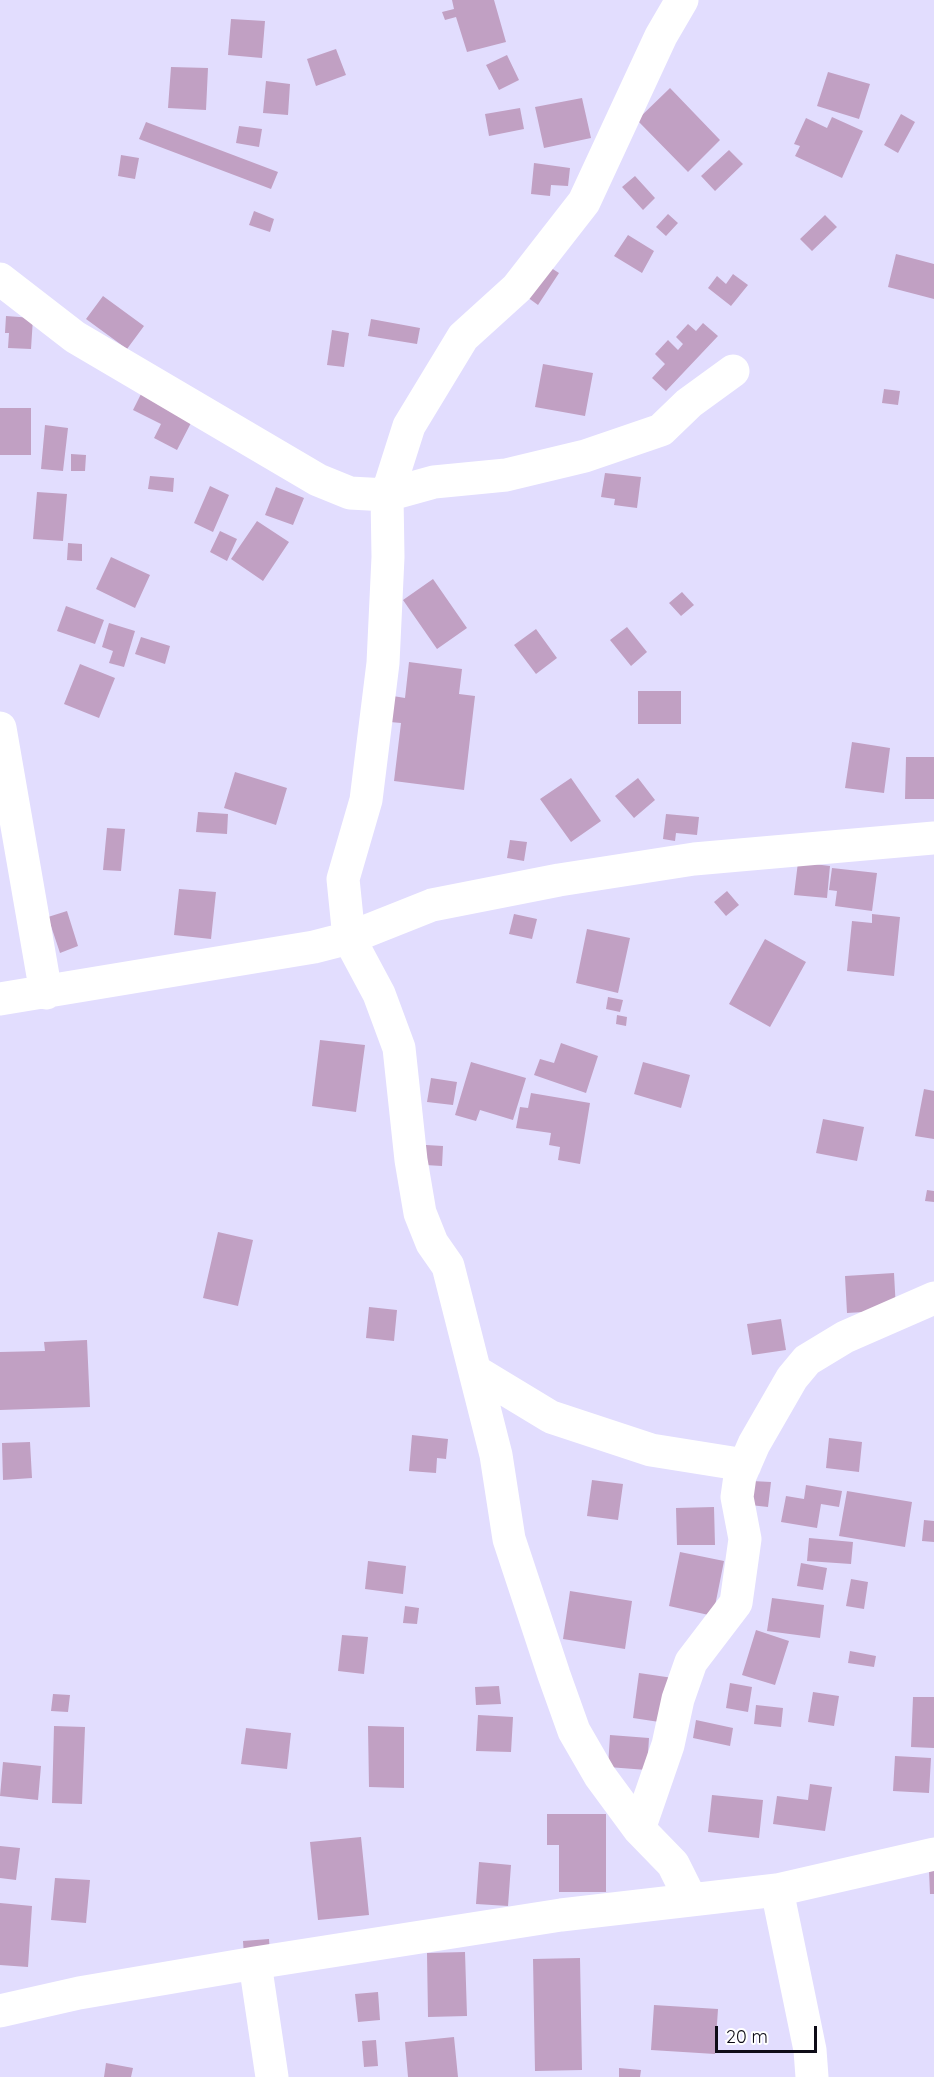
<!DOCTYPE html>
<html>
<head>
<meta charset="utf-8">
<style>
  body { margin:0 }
  #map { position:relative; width:934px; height:2077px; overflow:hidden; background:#e2ddfe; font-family:Quicksand,sans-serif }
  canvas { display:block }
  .scale { position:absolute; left:715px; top:2026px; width:102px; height:27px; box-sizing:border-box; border:3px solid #0e0c17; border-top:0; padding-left:8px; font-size:18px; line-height:21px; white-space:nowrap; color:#0e0c17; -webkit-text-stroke:4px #fff; paint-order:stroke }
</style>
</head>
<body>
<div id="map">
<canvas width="934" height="2077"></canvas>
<div class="scale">20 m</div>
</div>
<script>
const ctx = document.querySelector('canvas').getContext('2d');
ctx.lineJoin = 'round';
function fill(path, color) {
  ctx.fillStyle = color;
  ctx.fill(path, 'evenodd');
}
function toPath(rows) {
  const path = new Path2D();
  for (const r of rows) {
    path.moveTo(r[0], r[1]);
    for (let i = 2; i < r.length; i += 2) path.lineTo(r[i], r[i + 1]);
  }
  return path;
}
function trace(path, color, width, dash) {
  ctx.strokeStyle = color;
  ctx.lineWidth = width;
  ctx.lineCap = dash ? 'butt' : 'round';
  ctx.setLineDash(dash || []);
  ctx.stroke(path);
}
const building = toPath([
  [452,0,494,0,506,42,467,52,456,17,445,20,442,12,454,9],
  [231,19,265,21,262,58,228,55],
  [336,49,346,75,316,86,307,59],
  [507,55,519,80,499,90,486,65],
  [171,67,208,68,206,110,168,108],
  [828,72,870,84,859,119,817,106],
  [266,81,290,84,288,115,263,113],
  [670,88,720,140,688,172,637,120],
  [582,98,591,138,544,148,535,107],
  [520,108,524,129,489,136,485,114],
  [901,114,915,122,898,153,884,145],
  [832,117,863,131,842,178,795,156,800,146,794,144,806,118,827,128],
  [146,122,278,172,271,189,139,139],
  [239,126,262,129,259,147,236,143],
  [729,150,743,164,715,191,701,176],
  [121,155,139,158,135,179,118,176],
  [534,163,570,168,568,186,551,185,550,196,531,194],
  [635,176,655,198,643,210,622,187],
  [254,211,274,219,270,232,249,225],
  [668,214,678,223,666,236,656,227],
  [825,215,837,227,812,251,800,239],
  [628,235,654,251,642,273,614,256],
  [896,254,934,264,934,299,888,287],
  [548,266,559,273,538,305,527,297],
  [733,274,748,285,731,306,708,288,717,276,726,284],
  [103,296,144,326,127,349,86,319],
  [6,316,33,318,31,349,8,348,9,333,5,333],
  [371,319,420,328,417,344,368,336],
  [703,323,718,336,666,391,652,378,665,364,655,354,668,340,678,350,683,344,676,337,688,324,696,331],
  [332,330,349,333,344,367,327,365],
  [543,364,593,373,585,416,535,407],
  [884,389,900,391,898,405,882,403],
  [141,394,192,421,177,450,154,438,161,424,133,410],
  [0,408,31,408,31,455,0,455],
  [45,425,68,428,63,471,41,469],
  [71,454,86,455,85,471,71,471],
  [605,473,641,477,637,508,614,505,615,499,601,497],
  [150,476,174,478,173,492,148,489],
  [210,486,229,495,213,532,194,523],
  [276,487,304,498,293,525,265,515],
  [37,492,67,494,63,541,33,539],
  [257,521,289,542,263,581,231,559],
  [220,531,237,539,227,561,210,552],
  [68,543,82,544,82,561,67,560],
  [111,557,150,575,135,608,96,589],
  [433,579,467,628,437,649,403,600],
  [682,592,694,605,681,616,669,603],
  [66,606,104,620,95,644,57,631],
  [109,623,135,631,124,667,109,663,113,651,102,647],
  [627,627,647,652,631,666,610,640],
  [536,629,557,658,536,674,514,645],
  [141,637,170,646,165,664,135,654],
  [409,662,462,669,459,694,475,696,464,790,394,781,401,723,390,722,393,696,405,698],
  [80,664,115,678,99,718,64,704],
  [638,691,681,691,681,724,638,724],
  [852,742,890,748,884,793,845,788],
  [906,757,934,757,934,799,905,799],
  [235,772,287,788,276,825,224,808],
  [571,778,601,821,571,842,540,799],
  [638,778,655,800,634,818,615,796],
  [198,812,228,814,227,834,196,832],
  [666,814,699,817,697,835,676,833,675,841,663,839],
  [107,828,125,829,121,871,103,870],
  [510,840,527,842,524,861,507,858],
  [798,862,830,866,827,898,794,895],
  [832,868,877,873,872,911,835,906,837,891,829,890],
  [179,889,216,892,211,939,174,935],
  [727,891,739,905,726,916,714,902],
  [67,911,78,946,60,953,48,917],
  [514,914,537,919,532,939,509,934],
  [872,914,900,917,894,976,847,971,852,921,872,923],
  [587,929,630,938,618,993,576,983],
  [765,939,806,962,770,1027,729,1004],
  [608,997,623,1000,620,1012,606,1009],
  [617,1015,627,1017,626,1026,616,1024],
  [320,1040,365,1045,356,1112,312,1106],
  [561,1043,598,1056,586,1093,534,1075,540,1059,554,1063],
  [471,1062,526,1078,513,1120,480,1110,476,1121,455,1115],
  [643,1062,690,1075,681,1108,634,1094],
  [431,1078,457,1082,453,1105,427,1102],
  [924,1089,934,1091,934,1139,915,1136],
  [531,1093,590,1103,580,1164,558,1160,560,1147,549,1145,551,1133,516,1128,520,1107,528,1108],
  [823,1119,864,1127,857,1161,816,1153],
  [426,1145,443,1146,442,1166,425,1165],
  [927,1190,934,1191,934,1202,925,1201],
  [218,1232,253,1240,238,1306,203,1298],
  [894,1273,896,1310,847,1313,845,1276],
  [369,1307,397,1310,394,1341,366,1338],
  [781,1319,786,1350,752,1355,747,1324],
  [87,1340,90,1407,0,1410,0,1352,45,1351,44,1342],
  [412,1435,448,1439,446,1459,437,1458,436,1473,409,1471],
  [829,1438,862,1442,859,1472,826,1468],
  [30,1442,32,1478,3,1480,2,1443],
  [592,1480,623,1484,618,1520,587,1516],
  [752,1481,771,1482,768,1507,750,1505],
  [806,1485,842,1491,839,1507,821,1504,817,1528,781,1522,786,1496,804,1499],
  [847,1491,912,1502,905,1547,839,1536],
  [714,1507,715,1545,677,1545,676,1508],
  [924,1520,934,1521,934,1542,922,1541],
  [809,1538,853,1542,851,1564,807,1561],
  [680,1552,724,1561,713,1616,669,1606],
  [368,1561,406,1566,403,1594,365,1589],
  [801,1563,827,1568,823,1590,797,1586],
  [851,1579,868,1582,864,1609,846,1606],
  [570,1591,632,1601,625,1649,563,1639],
  [772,1598,824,1605,820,1638,767,1631],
  [405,1606,419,1608,417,1624,403,1623],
  [756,1630,789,1641,775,1685,742,1675],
  [342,1635,368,1637,364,1674,338,1671],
  [850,1651,876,1656,874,1667,848,1663],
  [639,1673,673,1678,666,1723,633,1718],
  [730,1683,752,1687,748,1712,726,1708],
  [499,1686,501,1704,476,1705,475,1687],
  [813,1692,839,1696,834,1726,808,1722],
  [53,1694,70,1695,68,1712,51,1711],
  [913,1697,934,1697,934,1748,911,1747],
  [756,1705,783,1708,781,1727,754,1724],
  [478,1715,513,1717,511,1752,476,1751],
  [696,1720,733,1728,730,1746,693,1738],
  [54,1726,85,1727,82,1804,52,1803],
  [368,1726,404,1727,404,1788,369,1787],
  [246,1728,291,1733,287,1769,241,1764],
  [610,1735,649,1738,647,1770,608,1767],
  [895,1756,931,1758,929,1793,893,1791],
  [3,1762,41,1766,38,1800,0,1796],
  [810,1784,832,1787,825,1831,773,1824,777,1796,808,1800],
  [712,1795,763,1800,759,1838,708,1832],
  [547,1814,606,1814,606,1892,559,1892,559,1845,547,1845],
  [361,1837,369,1915,318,1920,310,1842],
  [0,1846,20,1848,16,1880,0,1878],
  [479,1862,511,1865,508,1906,476,1904],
  [929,1871,934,1871,934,1894,930,1894],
  [55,1878,90,1880,86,1923,51,1920],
  [0,1903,32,1906,28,1967,0,1965],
  [269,1939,270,1954,244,1956,243,1941],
  [465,1952,467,2016,428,2017,427,1953],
  [580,1958,582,2070,535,2071,533,1959],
  [378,1992,380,2020,358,2022,355,1994],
  [654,2005,718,2009,715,2054,651,2050],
  [454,2037,458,2077,408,2077,405,2042],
  [376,2040,378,2066,364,2067,362,2041],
  [106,2063,133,2068,131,2077,104,2077],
  [619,2068,641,2070,640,2077,619,2077]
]);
const street = toPath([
  [682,0,661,36,584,202,517,288,463,337,409,426,387,495,388,557,383,663,366,800,343,879,349,938,379,994,399,1048,411,1160,420,1213,432,1243,448,1266,496,1455,509,1539,554,1675,574,1731,600,1776,639,1829,673,1864,691,1900],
  [0,279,75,337,318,480,350,493,387,495,434,482,506,475,585,456,661,430,689,403,733,371],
  [0,728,46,993],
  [0,999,314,947,349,938,432,905,559,880,694,859,934,838],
  [475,1371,551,1417,651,1450,745,1465],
  [639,1829,668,1745,678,1699,691,1662,736,1603,745,1539,737,1497,740,1476,754,1444,792,1378,807,1360,845,1337,934,1298],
  [777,1890,810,2050,812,2077],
  [255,1963,272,2077],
  [0,2011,79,1993,255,1963,561,1915,777,1890,934,1854]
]);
fill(building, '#c1a0c3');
trace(street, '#fff', 33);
</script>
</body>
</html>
